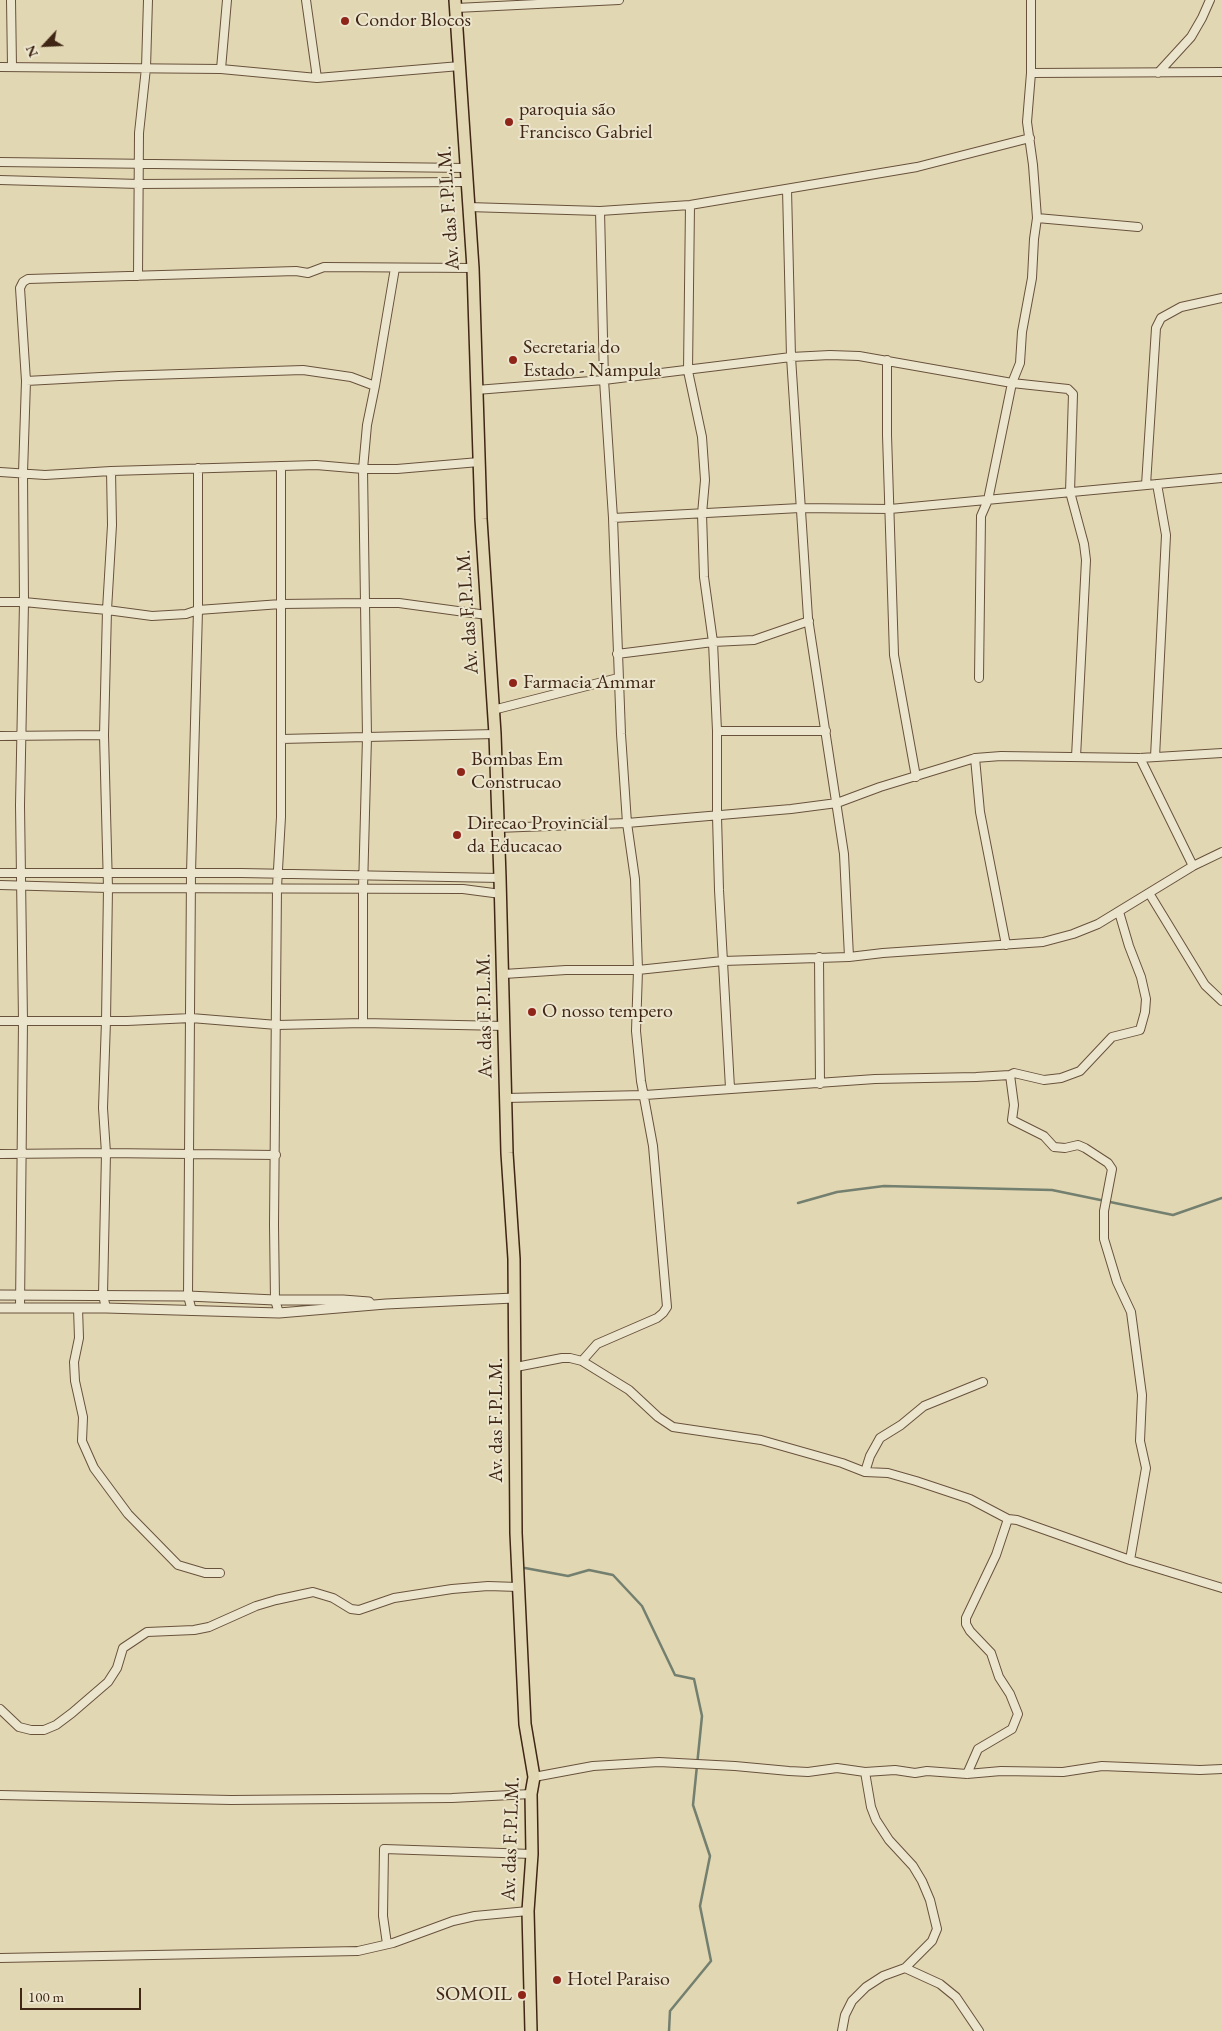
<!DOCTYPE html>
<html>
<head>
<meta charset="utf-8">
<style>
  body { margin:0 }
  #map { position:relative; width:1222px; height:2031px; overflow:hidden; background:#e2d7b3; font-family:"EB Garamond",serif }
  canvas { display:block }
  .north { position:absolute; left:20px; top:20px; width:50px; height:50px; -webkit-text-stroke:4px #ece5ce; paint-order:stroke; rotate:245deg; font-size:14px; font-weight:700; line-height:20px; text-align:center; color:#3f2615 }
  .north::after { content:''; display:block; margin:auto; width:18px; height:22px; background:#3f2615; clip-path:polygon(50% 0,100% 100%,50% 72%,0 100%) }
  .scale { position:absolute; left:20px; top:1988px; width:121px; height:22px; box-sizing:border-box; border:2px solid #3f2615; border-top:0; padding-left:6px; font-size:15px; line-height:18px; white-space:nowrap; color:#3f2615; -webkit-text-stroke:4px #ece5ce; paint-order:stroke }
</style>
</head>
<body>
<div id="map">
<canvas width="1222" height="2031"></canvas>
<div class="north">N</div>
<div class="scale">100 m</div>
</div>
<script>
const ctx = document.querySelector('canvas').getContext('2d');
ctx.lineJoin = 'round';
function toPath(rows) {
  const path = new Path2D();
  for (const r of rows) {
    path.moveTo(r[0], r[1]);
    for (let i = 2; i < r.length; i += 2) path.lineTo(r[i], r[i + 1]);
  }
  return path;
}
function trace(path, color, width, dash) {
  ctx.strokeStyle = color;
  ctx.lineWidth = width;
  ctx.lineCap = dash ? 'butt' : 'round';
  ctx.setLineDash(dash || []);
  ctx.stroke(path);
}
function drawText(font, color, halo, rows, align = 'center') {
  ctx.font = font + ' "EB Garamond",serif';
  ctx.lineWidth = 4;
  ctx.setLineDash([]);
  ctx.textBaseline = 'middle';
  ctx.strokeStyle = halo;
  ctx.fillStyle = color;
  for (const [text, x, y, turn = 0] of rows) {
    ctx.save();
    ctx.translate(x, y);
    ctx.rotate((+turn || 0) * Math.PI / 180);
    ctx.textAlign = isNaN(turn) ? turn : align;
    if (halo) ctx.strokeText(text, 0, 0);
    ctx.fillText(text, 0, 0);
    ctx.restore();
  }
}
const stream = toPath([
  [798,1203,837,1192,884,1186,1052,1190,1173,1215,1222,1198],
  [525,1568,568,1576,589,1570,613,1575,642,1606,675,1675,694,1679,702,1716,693,1805,710,1856,700,1906,711,1961,670,2011,669,2031]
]);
const minor = toPath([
  [11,0,12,66],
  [306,0,317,78],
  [456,8,619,0],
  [0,67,221,69,317,78,460,66],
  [221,69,227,0],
  [1031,73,1222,72],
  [1158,73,1191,37,1202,18,1210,0],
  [0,162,465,168],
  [0,180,139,184,466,182],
  [787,189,791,357,808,618,844,854,849,957],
  [690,205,688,371,702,437,705,480,702,514,704,577,713,642,717,731,717,816,719,890,730,1088],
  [468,207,600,211,690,205,917,167,1030,138],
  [1037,218,1138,227],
  [138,276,139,133,146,68,148,0],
  [887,360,887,435,894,655,916,777],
  [26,381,119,376,303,370,351,377,375,386,367,425,363,469,367,737,363,889,363,1023],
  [375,386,395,268],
  [476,390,604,380,791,357,830,355,859,356,1012,383,1068,389,1073,394,1070,492,1084,544,1086,560,1076,757],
  [0,472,45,475,111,471,316,465,363,469,397,469,479,462],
  [1146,485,1156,328,1161,318,1181,307,1222,298],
  [613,518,800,508,890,509,1222,478],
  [0,602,24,602,107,610,152,616,186,614,198,610,281,604,364,603,399,603,487,615],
  [617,654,713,642,754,640,809,621],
  [979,678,981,516,988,500,1012,383,1020,363,1022,332,1032,278,1034,239,1037,218,1033,165,1027,122,1031,73,1031,0],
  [493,710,618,678],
  [717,731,826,731],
  [0,736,104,735],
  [281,739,495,734],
  [1155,757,1166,535,1157,484],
  [975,758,980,812,1006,945],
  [1140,758,1193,866],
  [497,828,627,823,791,809,837,803,880,787,975,758,1001,756,1140,758,1222,753],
  [0,873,241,873,500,878],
  [0,885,108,888,463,889,501,894],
  [1149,893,1205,985,1222,1001],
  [819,957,820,1084],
  [504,974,566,970,638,970,723,961,849,957,883,953,1043,942,1073,934,1098,924,1193,866,1222,852],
  [0,1021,127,1021,191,1018,277,1025,363,1023,505,1026],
  [1010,1075,1014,1105,1012,1120,1044,1136,1054,1147,1065,1148,1078,1145,1085,1148,1108,1163,1112,1169,1104,1211,1104,1239,1117,1282,1131,1312,1142,1395,1140,1441,1146,1468,1130,1560],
  [505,1098,645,1095,875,1079,976,1077,1010,1075,1014,1073,1044,1080,1061,1078,1080,1071,1112,1037,1140,1030,1145,1012,1146,999,1141,977,1129,946,1119,912],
  [0,1154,106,1153,276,1155],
  [20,1308,23,1021,20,805,24,602,23,473,26,381,20,288,23,282,28,279,296,271,308,273,324,267,473,268],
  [78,1308,79,1338,74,1362,75,1381,83,1417,82,1441,94,1468,128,1514,178,1565,205,1573,220,1573],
  [106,1308,103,1295,106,1153,103,1108,106,1021,108,888,104,735,107,610,112,525,111,471],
  [192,1311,188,1296,191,873,198,610,198,468],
  [279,1313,275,1300,274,1225,277,887,281,817,281,466],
  [582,1361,597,1344,657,1318,663,1313,667,1307,653,1146,641,1081,636,1031,638,970,635,879,627,823,621,734,613,518,604,380,600,211],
  [516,1367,562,1358,570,1358,582,1361,629,1390,658,1417,673,1427,761,1440,842,1463,865,1472,888,1473,916,1481,970,1499,1008,1519,1017,1520,1130,1560,1222,1588],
  [865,1472,870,1456,880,1438,901,1425,924,1406,983,1382],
  [0,1709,19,1727,31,1730,44,1730,56,1725,72,1713,108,1682,117,1668,123,1648,147,1632,194,1630,209,1627,256,1606,276,1600,313,1592,333,1598,351,1609,359,1610,394,1598,452,1589,488,1586,518,1587],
  [967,1774,978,1749,1012,1729,1018,1714,1010,1694,999,1677,991,1653,970,1631,966,1624,966,1618,996,1555,1008,1519],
  [534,1777,593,1766,659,1762,735,1766,789,1771,808,1772,837,1768,865,1772,895,1770,915,1773,927,1771,967,1774,1001,1771,1063,1772,1102,1766,1200,1770,1222,1769],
  [0,1795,231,1800,452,1798,531,1794],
  [387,1944,383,1916,384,1849,532,1854],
  [0,1958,358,1951,393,1943,453,1921,475,1916,528,1911],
  [905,1968,940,1984,956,1997,979,2031],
  [842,2031,845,2015,852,2001,866,1987,883,1976,905,1968,932,1941,937,1929,930,1900,922,1881,913,1866,889,1840,876,1820,871,1807,865,1772]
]);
const tertiary = toPath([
  [0,1295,188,1296,275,1300,343,1300,369,1302],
  [0,1308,106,1308,279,1313,386,1304,514,1298]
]);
const primary = toPath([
  [455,0,473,268,481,519,495,734,500,878,507,1153,514,1259,516,1533,525,1724,534,1777,531,1794,532,1854,528,1911,531,2031]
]);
const markers = [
  [345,21,5,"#8f2418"],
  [509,122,5,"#8f2418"],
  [513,360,5,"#8f2418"],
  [513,683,5,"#8f2418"],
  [461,772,5,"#8f2418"],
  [457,835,5,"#8f2418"],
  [532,1012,5,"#8f2418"],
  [557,1980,5,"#8f2418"],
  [522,1995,5,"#8f2418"]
];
const poiNames = [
  ["Condor Blocos",355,21],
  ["paroquia são",519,110],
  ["Francisco Gabriel",519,133],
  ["Secretaria do",523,348],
  ["Estado - Nampula",523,371],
  ["Farmacia Ammar",523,683],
  ["Bombas Em",471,760],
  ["Construcao",471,783],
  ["Direcao Provincial",467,824],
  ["da Educacao",467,847],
  ["O nosso tempero",542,1012],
  ["Hotel Paraiso",567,1980],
  ["SOMOIL",512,1995,"right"]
];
const streetNames = [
  ["Av. das F.P.L.M.",449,208,-94],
  ["Av. das F.P.L.M.",468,612,-94],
  ["Av. das F.P.L.M.",485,1016,-91],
  ["Av. das F.P.L.M.",497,1420,-90],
  ["Av. das F.P.L.M.",511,1839,-88]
];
trace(stream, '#737f6f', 2.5);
trace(minor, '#68523c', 10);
trace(tertiary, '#68523c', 11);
trace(primary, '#3f2615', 14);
trace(minor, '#ece5ce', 8);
trace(tertiary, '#ece5ce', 9);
trace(primary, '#e2d7b3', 11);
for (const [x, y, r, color] of markers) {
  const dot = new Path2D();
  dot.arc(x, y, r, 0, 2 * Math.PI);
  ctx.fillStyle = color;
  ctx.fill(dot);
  trace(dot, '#ece5ce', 2);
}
drawText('20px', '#3f2615', '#ece5ce', poiNames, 'left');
drawText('20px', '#3f2615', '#ece5ce', streetNames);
</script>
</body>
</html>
